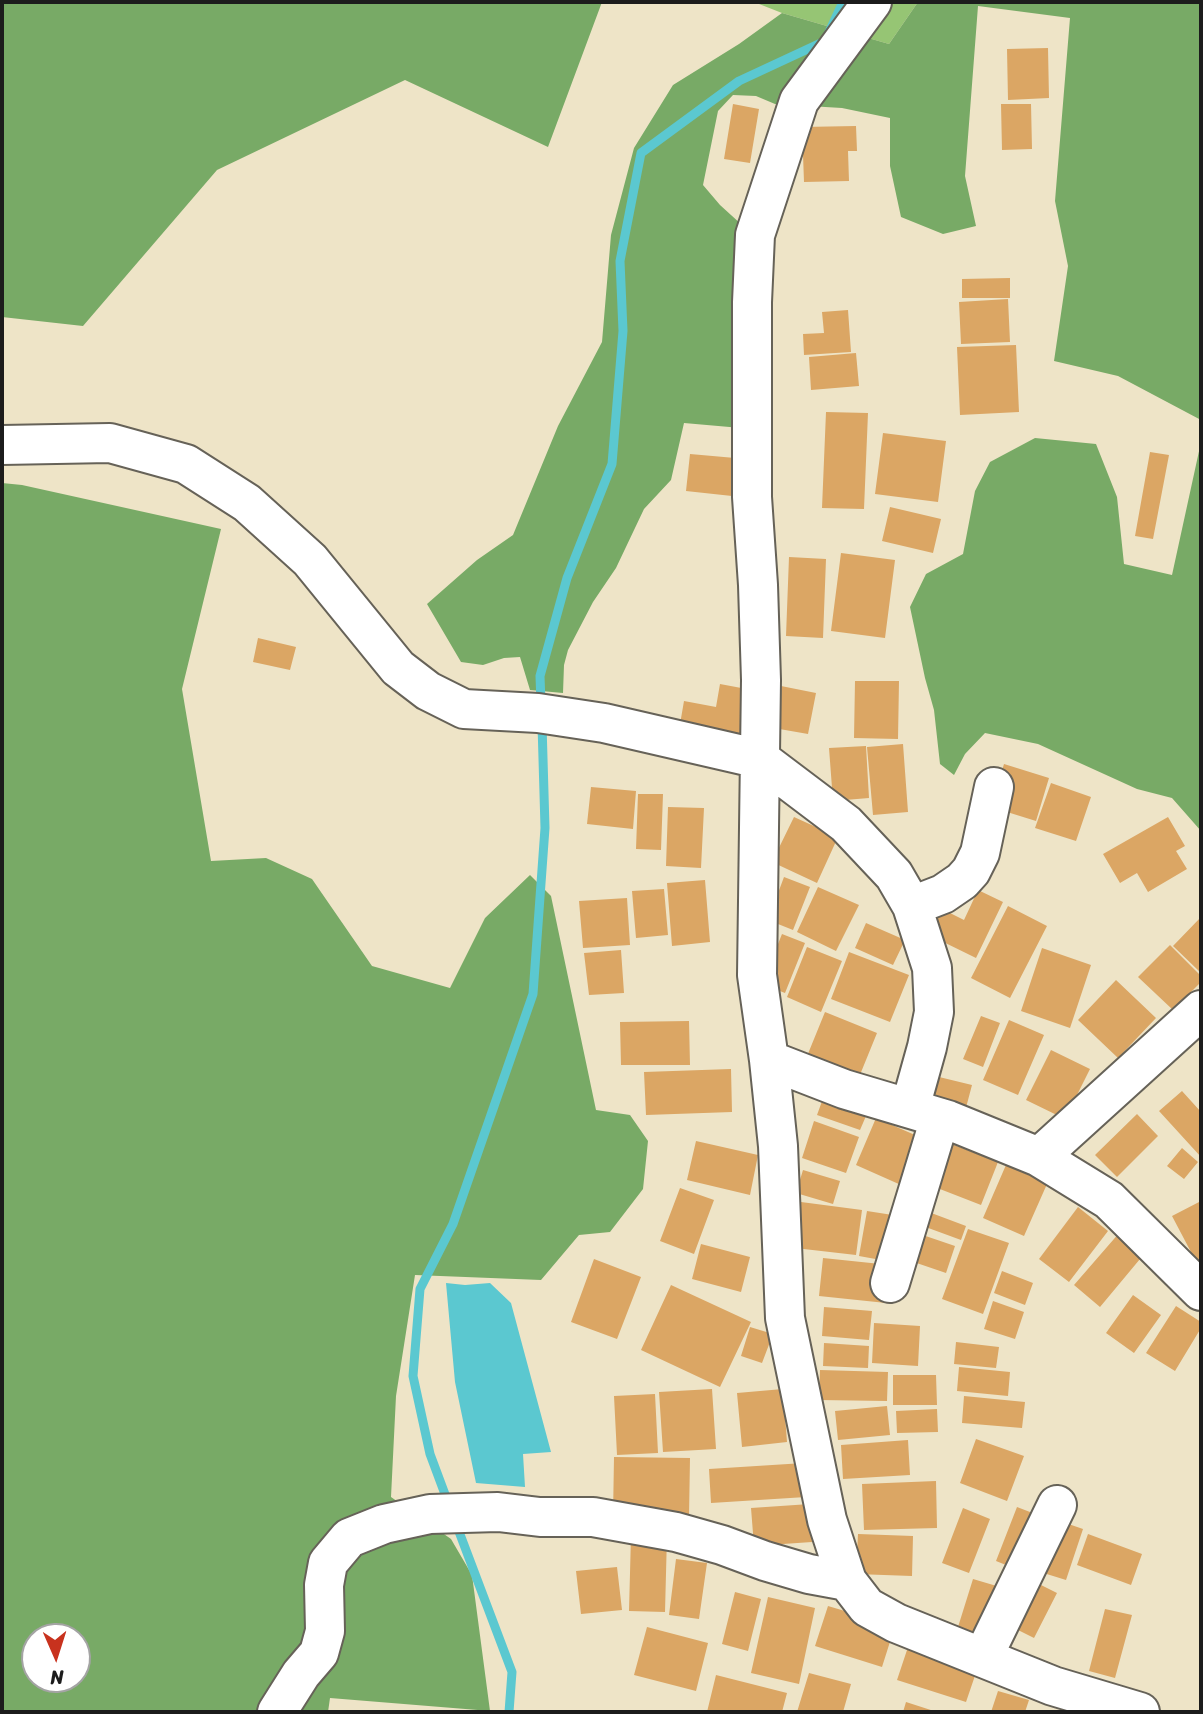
<!DOCTYPE html>
<html>
<head>
<meta charset="utf-8">
<style>
  body { margin:0 }
  #map { position:relative; width:1203px; height:1714px; overflow:hidden; background:#eee4c7; font-family:Sriracha,sans-serif }
  canvas { display:block }
  .frame { position:absolute; inset:0; border:4px solid #1c1c1c; pointer-events:none }
  .north { position:absolute; left:21px; top:1623px; width:70px; height:70px; box-sizing:border-box; background:#fff; border:2px solid #a4a4a4; border-radius:50%; rotate:177deg; font-size:19px; font-weight:700; line-height:28px; text-align:center; color:#1c1c1c }
  .north::after { content:''; display:block; margin:auto; width:24px; height:32px; background:#c8321e; clip-path:polygon(50% 0,100% 100%,50% 72%,0 100%) }
</style>
</head>
<body>
<div id="map">
<canvas width="1203" height="1714"></canvas>
<div class="frame"></div>
<div class="north">N</div>
</div>
<script>
const ctx = document.querySelector('canvas').getContext('2d');
ctx.lineJoin = 'round';
function fill(path, color) {
  ctx.fillStyle = color;
  ctx.fill(path, 'evenodd');
}
function toPath(rows) {
  const path = new Path2D();
  for (const r of rows) {
    path.moveTo(r[0], r[1]);
    for (let i = 2; i < r.length; i += 2) path.lineTo(r[i], r[i + 1]);
  }
  return path;
}
function trace(path, color, width, dash) {
  ctx.strokeStyle = color;
  ctx.lineWidth = width;
  ctx.lineCap = dash ? 'butt' : 'round';
  ctx.setLineDash(dash || []);
  ctx.stroke(path);
}
const green = toPath([
  [754,2,918,2,889,44,782,13]
]);
const forest = toPath([
  [2,2,602,2,548,147,405,80,217,170,83,326,2,317],
  [918,2,1201,2,1201,420,1118,376,1054,361,1068,266,1055,201,1070,18,978,6,965,176,976,226,943,234,901,217,890,166,890,118,842,108,775,104,756,96,733,95,718,111,703,185,720,205,742,225,734,264,734,336,741,428,684,423,671,480,644,509,616,568,593,602,568,650,564,665,563,693,530,690,520,657,504,658,483,665,461,662,427,604,477,560,513,535,558,426,602,342,611,235,634,148,673,85,739,44,782,13,889,44],
  [1035,438,1096,444,1117,497,1124,564,1172,575,1201,442,1201,831,1172,798,1137,789,1038,744,985,733,965,754,954,775,940,764,934,710,925,678,910,607,926,574,963,554,975,491,990,462],
  [2,483,22,485,221,529,182,689,211,861,266,858,312,879,372,966,450,988,485,918,530,875,551,896,596,1110,630,1115,648,1141,643,1189,610,1232,579,1235,541,1280,415,1275,396,1396,391,1497,451,1539,472,1575,490,1711,330,1698,328,1712,2,1712],
  [35,1637,77,1637,77,1679,35,1679]
]);
const water = toPath([
  [446,1283,465,1285,490,1283,511,1303,551,1452,523,1454,525,1487,476,1483,455,1382]
]);
const stream = toPath([
  [541,703,540,676,567,578,612,464,623,331,620,261,641,153,739,81,825,41,843,2],
  [449,1505,430,1454,413,1376,420,1289,453,1224,533,994,545,828,542,724],
  [455,1521,512,1672,509,1712]
]);
const building = toPath([
  [1048,48,1049,98,1008,100,1007,49],
  [733,104,759,109,750,163,724,159],
  [1001,104,1031,104,1032,149,1002,150],
  [856,126,857,151,848,151,849,181,804,182,802,127],
  [1010,278,1010,298,962,298,962,279],
  [1008,299,1010,342,961,344,959,302],
  [848,310,851,352,804,355,803,334,824,333,822,312],
  [1016,345,1019,412,960,415,957,347],
  [856,353,859,386,811,390,809,357],
  [826,412,868,413,864,509,822,508],
  [883,433,946,441,938,502,875,494],
  [1150,452,1169,455,1153,539,1135,536],
  [690,454,735,458,732,496,686,491],
  [890,507,941,519,933,553,882,541],
  [841,553,895,560,885,638,831,631],
  [789,557,826,559,823,638,786,636],
  [258,638,296,647,290,670,253,662],
  [855,681,899,681,898,739,854,738],
  [720,684,752,690,742,742,679,730,684,701,716,707],
  [776,685,816,693,808,734,768,727],
  [903,744,908,812,873,815,867,747],
  [866,746,869,798,833,801,829,748],
  [1004,764,1049,778,1036,821,991,807],
  [1051,783,1091,797,1076,841,1035,828],
  [591,787,636,791,633,829,587,824],
  [638,794,663,794,661,850,636,849],
  [668,807,704,808,701,868,666,866],
  [794,817,838,837,817,883,772,862],
  [1168,817,1185,846,1176,851,1187,869,1148,892,1137,873,1120,883,1103,854],
  [784,877,810,887,793,930,768,920],
  [705,880,710,942,672,946,667,883],
  [818,887,859,905,836,951,797,932],
  [664,889,668,935,636,938,632,891],
  [978,890,1003,902,976,958,925,933,938,907,964,920],
  [627,898,630,945,583,948,579,901],
  [1008,906,1047,926,1010,998,971,978],
  [1201,917,1201,973,1173,946],
  [866,923,905,940,893,965,855,948],
  [782,934,805,943,785,993,762,984],
  [1170,945,1201,976,1201,982,1173,1010,1138,977],
  [807,947,842,961,821,1012,787,997],
  [1042,948,1091,965,1070,1028,1021,1011],
  [621,950,624,993,589,995,584,953],
  [849,952,909,975,890,1022,831,999],
  [1116,980,1156,1018,1118,1058,1078,1020],
  [825,1012,877,1033,855,1087,803,1066],
  [981,1016,1000,1023,983,1067,963,1059],
  [1009,1020,1044,1035,1018,1095,983,1080],
  [689,1021,690,1065,621,1065,620,1022],
  [1051,1050,1090,1069,1065,1119,1026,1100],
  [731,1069,732,1112,646,1115,644,1072],
  [935,1076,972,1085,963,1119,927,1110],
  [1182,1091,1201,1112,1201,1157,1159,1111],
  [825,1093,869,1109,860,1130,817,1115],
  [1137,1114,1158,1136,1117,1177,1095,1155],
  [876,1118,931,1142,910,1189,856,1165],
  [814,1121,859,1137,846,1173,802,1158],
  [696,1141,758,1155,750,1195,687,1180],
  [944,1141,998,1162,981,1205,927,1184],
  [1182,1148,1198,1162,1184,1179,1167,1166],
  [1009,1158,1051,1175,1024,1236,983,1218],
  [803,1170,840,1181,833,1204,796,1193],
  [680,1188,714,1200,694,1254,660,1241],
  [1201,1201,1201,1271,1172,1216],
  [801,1202,862,1210,856,1255,795,1248],
  [1078,1207,1108,1231,1069,1282,1039,1259],
  [918,1208,966,1226,961,1240,912,1222],
  [867,1211,899,1216,892,1262,859,1256],
  [968,1229,1009,1243,983,1314,942,1299],
  [908,1230,955,1246,946,1273,899,1257],
  [1120,1232,1145,1253,1100,1307,1074,1285],
  [701,1244,750,1257,741,1292,692,1279],
  [823,1258,890,1265,886,1303,819,1296],
  [594,1259,641,1277,617,1339,571,1322],
  [1002,1271,1033,1283,1025,1305,994,1293],
  [671,1285,751,1322,720,1387,641,1350],
  [1133,1295,1161,1315,1134,1353,1106,1333],
  [993,1301,1024,1312,1015,1339,984,1329],
  [1176,1306,1201,1322,1201,1328,1175,1371,1146,1353],
  [824,1307,872,1311,869,1340,822,1336],
  [874,1323,920,1326,918,1366,872,1363],
  [750,1327,773,1334,762,1363,741,1356],
  [956,1342,999,1347,996,1368,954,1364],
  [824,1343,869,1346,868,1368,823,1366],
  [959,1367,1010,1372,1008,1396,957,1391],
  [820,1370,888,1372,887,1401,819,1400],
  [893,1375,936,1375,937,1405,893,1405],
  [712,1389,716,1449,663,1452,659,1392],
  [783,1389,787,1442,742,1447,737,1393],
  [655,1394,658,1453,617,1455,614,1396],
  [964,1396,1025,1402,1022,1428,962,1423],
  [887,1406,890,1435,838,1440,835,1411],
  [937,1409,938,1432,897,1433,896,1411],
  [976,1439,1024,1456,1007,1501,960,1483],
  [908,1440,910,1475,843,1479,841,1445],
  [614,1457,690,1458,689,1517,613,1516],
  [804,1463,806,1497,711,1503,709,1469],
  [936,1481,937,1528,864,1530,862,1484],
  [810,1504,812,1542,754,1546,751,1508],
  [1017,1507,1043,1517,1021,1571,996,1561],
  [963,1508,990,1519,969,1573,942,1563],
  [1054,1519,1083,1529,1066,1580,1037,1571],
  [858,1534,913,1536,912,1576,856,1574],
  [1088,1534,1142,1554,1131,1585,1077,1565],
  [631,1535,667,1535,665,1612,629,1611],
  [676,1559,707,1563,699,1619,669,1615],
  [617,1567,622,1610,581,1614,576,1571],
  [973,1579,1000,1587,986,1636,958,1627],
  [1033,1581,1057,1593,1034,1638,1010,1626],
  [735,1592,761,1599,748,1651,722,1644],
  [768,1597,815,1608,799,1684,751,1673],
  [828,1606,895,1626,882,1667,815,1646],
  [1105,1609,1132,1615,1115,1678,1089,1671],
  [647,1627,708,1643,696,1691,634,1675],
  [911,1638,980,1661,966,1702,897,1680],
  [809,1673,851,1684,843,1712,797,1712],
  [716,1675,787,1693,782,1712,707,1712],
  [998,1691,1029,1700,1025,1712,991,1712],
  [906,1702,937,1712,903,1712]
]);
const minor = toPath([
  [872,2,799,101,755,235,752,302,752,497,758,585,761,680,757,975,769,1060,778,1146,785,1318,827,1520,847,1581,867,1607,896,1623,1053,1686,1140,1712],
  [2,445,110,443,186,464,247,503,310,560,398,668,428,691,464,709,538,713,604,723,760,759,846,824,894,875,912,906,932,968,934,1012,927,1047,910,1108],
  [912,906,943,894,962,881,971,871,980,853,994,787],
  [769,1060,844,1089,948,1120,1039,1157,1109,1200,1201,1291],
  [1039,1157,1201,1010],
  [890,1283,940,1118],
  [983,1657,1057,1505],
  [277,1712,301,1674,319,1653,325,1631,324,1585,328,1563,349,1538,384,1524,430,1514,498,1512,540,1517,593,1517,676,1532,722,1545,765,1561,809,1574,847,1581]
]);
fill(green, '#96c574');
fill(forest, '#78aa66');
fill(water, '#5bc8d0');
trace(stream, '#5bc8d0', 9);
fill(building, '#dba664');
trace(minor, '#666258', 42);
trace(minor, '#fff', 38);
</script>
</body>
</html>
